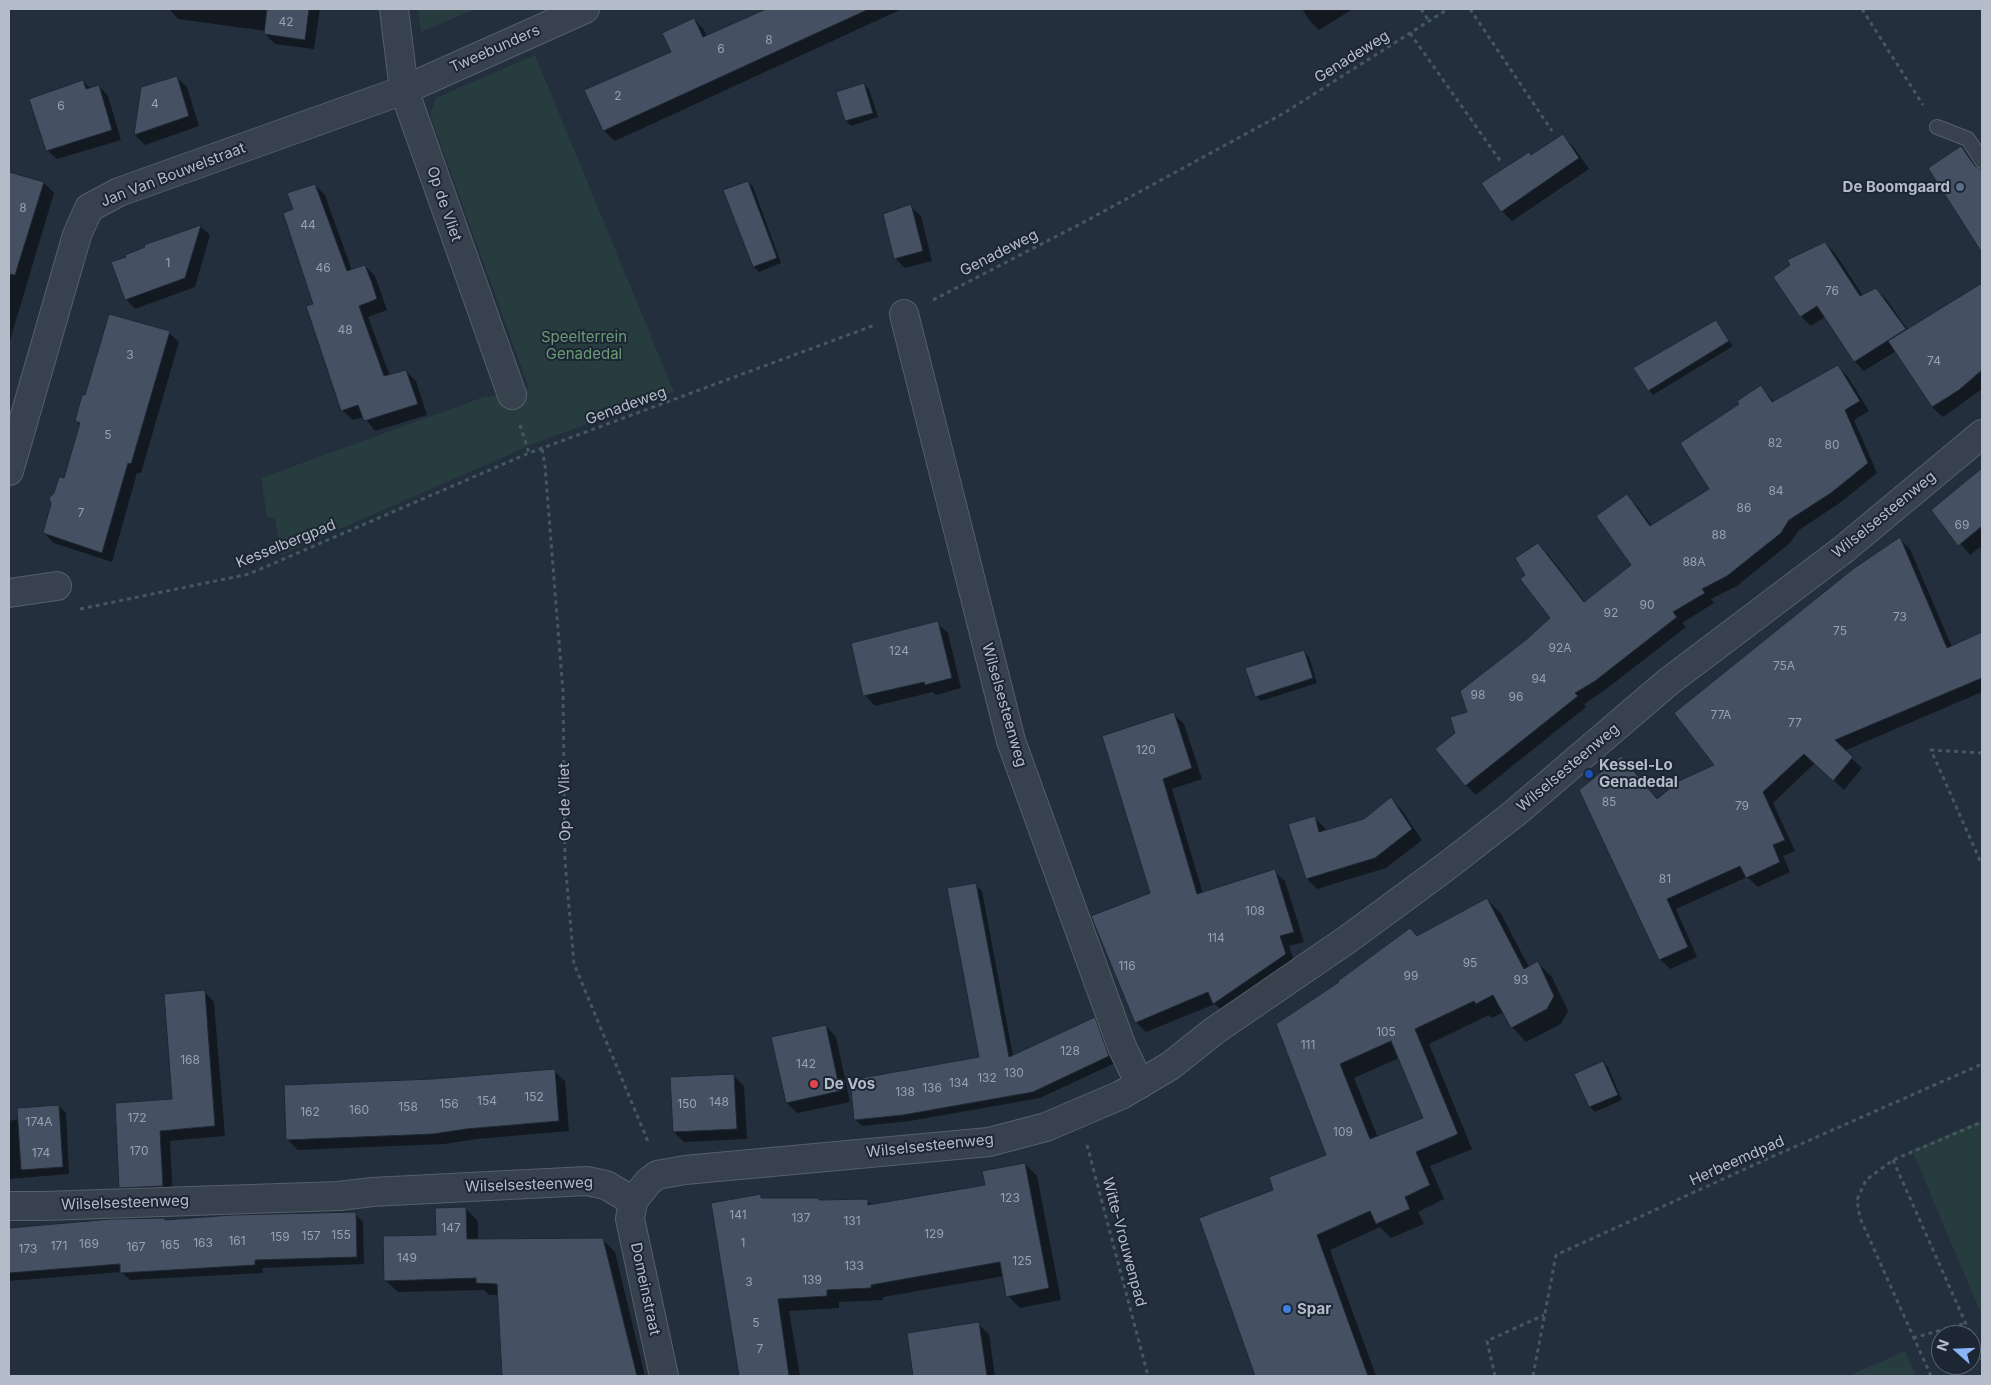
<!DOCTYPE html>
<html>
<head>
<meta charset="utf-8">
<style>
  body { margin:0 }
  #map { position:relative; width:1991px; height:1385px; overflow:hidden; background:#242f3e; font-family:Inter,sans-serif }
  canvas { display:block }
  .frame { position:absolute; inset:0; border:10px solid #b4bcc9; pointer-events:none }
  .north { position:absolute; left:1931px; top:1325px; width:50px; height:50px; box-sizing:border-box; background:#1d2633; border:1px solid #59626f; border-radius:50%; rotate:290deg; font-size:14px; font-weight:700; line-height:20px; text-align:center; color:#b4bcc9 }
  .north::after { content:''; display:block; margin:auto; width:18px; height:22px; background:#8ab4f8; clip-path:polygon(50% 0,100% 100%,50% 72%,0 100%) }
</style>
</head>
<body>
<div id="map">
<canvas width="1991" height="1385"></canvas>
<div class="frame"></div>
<div class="north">N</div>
</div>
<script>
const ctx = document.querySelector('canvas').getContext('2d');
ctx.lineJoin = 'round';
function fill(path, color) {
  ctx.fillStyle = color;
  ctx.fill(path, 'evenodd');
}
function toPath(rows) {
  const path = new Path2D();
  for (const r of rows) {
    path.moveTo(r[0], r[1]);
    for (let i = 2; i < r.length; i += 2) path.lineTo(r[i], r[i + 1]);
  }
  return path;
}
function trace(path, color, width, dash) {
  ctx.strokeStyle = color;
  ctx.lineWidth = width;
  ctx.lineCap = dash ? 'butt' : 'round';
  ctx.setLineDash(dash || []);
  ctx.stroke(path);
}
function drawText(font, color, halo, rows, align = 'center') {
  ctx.font = font + ' Inter,sans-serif';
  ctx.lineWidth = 4;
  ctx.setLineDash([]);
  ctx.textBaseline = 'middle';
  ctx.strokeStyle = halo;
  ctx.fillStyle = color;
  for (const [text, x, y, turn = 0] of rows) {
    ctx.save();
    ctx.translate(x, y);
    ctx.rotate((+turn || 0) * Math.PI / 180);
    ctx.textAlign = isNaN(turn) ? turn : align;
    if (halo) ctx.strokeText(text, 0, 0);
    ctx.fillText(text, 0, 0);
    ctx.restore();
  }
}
const green = toPath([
  [418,9,475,9,421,32],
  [535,55,674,392,533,444,281,555,275,519,267,517,261,478,481,398,529,388,430,115,436,98],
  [1982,1120,1982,1316,1912,1150],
  [1905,1351,1916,1376,1848,1376]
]);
const shadow = toPath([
  [169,9,320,9,314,49,275,44,265,34,266,31,178,19],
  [769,9,902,9,615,141,604,131,586,91,672,52,694,19,704,30,707,37],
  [1302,9,1353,9,1319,30,1309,20],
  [176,77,187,87,199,126,145,145,135,135,142,88],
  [83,81,91,89,99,86,108,96,121,140,57,159,47,150],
  [864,84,869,89,878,117,851,126,846,121,837,93],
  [1563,136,1573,146,1589,169,1512,221,1502,211,1532,156],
  [1962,148,1972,158,1980,170,1982,170,1982,246,1973,237],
  [9,173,44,183,54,193,9,344],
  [748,182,753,187,781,263,759,272,754,267,725,191],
  [315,185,325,195,352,271,365,266,375,276,387,310,368,317,390,376,406,371,416,381,427,415,375,431,364,417,353,420,342,410,314,305,294,210],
  [910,206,921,216,932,261,905,268,895,258],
  [200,226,210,235,195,287,135,309,126,299],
  [1825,243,1835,253,1863,296,1876,289,1886,299,1908,330,1982,284,1982,389,1943,417,1932,407,1896,351,1864,371,1855,362,1825,317,1811,326,1801,316,1775,277],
  [1715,321,1733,346,1653,395,1649,390],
  [169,333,179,342,141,473,137,473,112,562,54,543,44,533,65,480,80,425,76,421],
  [1838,367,1848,377,1869,411,1854,420,1877,473,1841,502,1799,530,1790,543,1737,586,1711,599,1714,603,1682,623,1686,627,1605,690,1584,704,1586,707,1476,795,1466,785,1456,734,1468,713,1528,640,1552,618,1527,575,1538,544,1548,554,1586,603,1633,565,1627,496,1637,506,1652,526,1711,489,1741,404,1760,386,1774,402],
  [1982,470,1982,552,1980,547,1970,555,1932,510],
  [1900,539,1910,549,1952,647,1982,633,1982,692,1844,751,1862,768,1844,790,1815,763,1773,803,1795,851,1783,856,1790,872,1758,887,1747,877,1676,909,1697,957,1670,969,1660,959,1621,758,1658,800,1716,765],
  [937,623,948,633,961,688,936,695,933,692,875,706,865,695],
  [1304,652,1309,657,1317,683,1261,701,1256,696],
  [1174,714,1184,724,1202,779,1172,789,1203,894,1274,871,1285,881,1304,942,1289,946,1295,964,1224,1013,1215,1004,1146,1032,1136,1022,1151,894,1103,737],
  [1391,799,1401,809,1422,840,1386,868,1317,889,1307,879,1314,817,1325,828,1326,831,1364,820],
  [975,885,982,891,1013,1056,1094,1019,1101,1025,1115,1063,1040,1098,910,1121,862,1126,855,1119,981,1058],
  [1487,899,1501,914,1529,967,1537,962,1552,977,1568,1011,1561,1024,1526,1042,1512,1027,1503,1012,1492,1018,1489,1015,1429,1044,1472,1149,1430,1166,1444,1199,1418,1212,1424,1224,1391,1238,1380,1227,1330,1250,1376,1376,1257,1376,1200,1218,1275,1191,1328,1155,1278,1025,1418,937],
  [1399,1058,1425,1118,1378,1138,1354,1078],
  [204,991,214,1002,225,1136,170,1141,173,1196,131,1198,120,1187,174,1100],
  [826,1026,836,1037,850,1102,797,1113,787,1103],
  [1603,1063,1608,1067,1622,1100,1595,1112,1590,1107,1576,1075],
  [554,1071,565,1081,569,1131,477,1139,444,1144,298,1150,288,1140,432,1080],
  [734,1076,744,1086,747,1139,684,1142,674,1132],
  [59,1106,66,1113,69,1174,9,1179,9,1121,19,1119],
  [1025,1164,1037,1176,1061,1300,1020,1308,1008,1296,1004,1276,883,1297,883,1300,839,1302,839,1308,789,1311,800,1376,740,1376,713,1204,760,1196,764,1200,819,1199,821,1201,867,1200,873,1206,986,1186],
  [466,1209,478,1221,478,1240,603,1240,615,1252,645,1376,503,1376,498,1295,489,1295,484,1290,398,1292,385,1280,437,1236],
  [355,1214,363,1222,364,1264,262,1268,263,1273,130,1280,121,1272,9,1281,9,1228,112,1221,164,1219,166,1221],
  [978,1324,989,1334,995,1376,915,1376,908,1334]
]);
const building = toPath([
  [267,9,309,9,305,40,264,34,267,9],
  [766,9,869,9,603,131,584,90,671,52,662,33,694,18,703,37,766,9],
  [177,76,189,116,134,135,141,87,177,76],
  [83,80,86,89,99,85,112,130,46,151,29,99,83,80],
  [864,83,873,113,845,121,836,92,864,83],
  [1563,134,1579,158,1501,212,1481,183,1529,152,1531,155,1563,134],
  [1961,146,1975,166,1982,170,1982,253,1928,168,1961,146],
  [9,172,44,182,15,275,9,274,9,172],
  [748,181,777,258,753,267,723,190,748,181],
  [315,184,347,271,365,265,372,283,377,299,359,306,384,376,406,370,418,404,364,421,358,405,341,411,306,306,313,304,283,213,293,209,287,193,315,184],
  [911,204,923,251,894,259,883,214,911,204],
  [201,225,185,278,125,300,111,262,126,257,125,255,145,247,144,245,201,225],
  [1825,242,1860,296,1876,288,1906,329,1854,362,1817,306,1800,317,1773,277,1790,265,1787,260,1825,242],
  [1982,283,1982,370,1959,390,1932,407,1888,341,1982,283],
  [109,314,170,331,131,464,128,463,102,553,43,533,51,504,49,498,54,493,59,477,64,478,80,423,75,421,82,395,85,395,109,314],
  [1716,320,1729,341,1648,391,1633,368,1716,320],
  [1838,365,1860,401,1845,410,1868,463,1831,493,1789,520,1781,533,1727,576,1702,589,1705,593,1673,612,1677,617,1595,681,1575,693,1578,696,1465,786,1435,749,1455,733,1450,717,1467,712,1460,691,1527,639,1550,618,1520,579,1525,575,1515,558,1538,543,1584,602,1631,565,1596,516,1627,494,1650,526,1709,489,1680,443,1739,404,1737,401,1761,385,1772,402,1838,365],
  [1982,468,1982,526,1958,546,1931,510,1982,468],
  [1900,537,1947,648,1982,632,1982,678,1835,740,1853,757,1833,781,1804,754,1763,792,1785,840,1773,845,1780,862,1746,878,1740,866,1667,899,1688,947,1659,960,1579,790,1621,756,1657,799,1679,781,1714,765,1674,713,1853,569,1900,537],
  [938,621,952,678,925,685,924,682,863,696,851,643,938,621],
  [1304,650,1313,678,1255,697,1245,668,1304,650],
  [1174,712,1192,768,1163,779,1197,894,1275,869,1294,932,1280,936,1286,954,1213,1004,1208,992,1135,1023,1091,916,1150,893,1102,736,1174,712],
  [1391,797,1412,829,1375,858,1306,879,1288,824,1315,816,1319,832,1364,819,1391,797],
  [976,883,1009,1057,1095,1017,1109,1056,1033,1092,903,1115,854,1120,850,1080,979,1057,947,888,976,883],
  [1487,898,1524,969,1538,961,1554,996,1547,1009,1511,1028,1493,995,1476,1004,1474,1001,1415,1029,1458,1134,1416,1152,1430,1185,1405,1197,1410,1209,1376,1224,1370,1211,1317,1235,1368,1376,1255,1376,1199,1218,1273,1190,1269,1177,1326,1155,1276,1024,1339,982,1338,981,1410,928,1417,936,1487,898],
  [1391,1041,1423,1118,1370,1139,1340,1064,1391,1041],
  [205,990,215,1126,160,1131,163,1186,119,1188,115,1103,172,1099,164,994,205,990],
  [826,1025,840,1091,786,1103,771,1037,826,1025],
  [1603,1061,1618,1095,1589,1107,1574,1074,1603,1061],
  [555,1069,559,1121,466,1129,433,1134,286,1140,284,1085,432,1079,555,1069],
  [734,1074,737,1129,673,1132,670,1077,734,1074],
  [59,1105,63,1167,21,1170,17,1108,59,1105],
  [1025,1163,1049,1288,1006,1297,1000,1262,871,1285,871,1288,827,1290,827,1296,778,1299,789,1376,739,1376,711,1203,761,1194,761,1198,819,1198,819,1200,868,1199,868,1205,985,1185,982,1171,1025,1163],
  [466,1207,467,1239,603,1238,637,1376,502,1376,497,1284,476,1283,476,1278,384,1281,383,1236,436,1235,435,1208,466,1207],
  [356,1212,357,1257,255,1260,255,1265,154,1271,120,1273,120,1264,9,1273,9,1228,112,1219,165,1218,165,1220,232,1215,356,1212],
  [979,1322,987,1376,913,1376,907,1333,979,1322]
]);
const path = toPath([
  [1421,9,1429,21],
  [1470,9,1552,131],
  [1862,9,1923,105],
  [1410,33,1501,162],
  [933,300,1086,221,1284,113,1448,9],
  [520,425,529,453],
  [542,449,545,466,563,692,565,861,574,964,649,1144],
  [80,609,249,574,529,453,875,325],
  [1982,753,1931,750,1982,865],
  [1087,1145,1148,1376],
  [1893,1160,1982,1360],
  [1913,1338,1966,1323],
  [1495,1376,1487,1341,1544,1315],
  [1533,1376,1556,1255,1767,1159,1982,1064],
  [1931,1376,1860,1218,1857,1200,1866,1180,1893,1160,1982,1122]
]);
const service = toPath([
  [1937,127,1968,139,1982,161]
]);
const minor = toPath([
  [394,9,404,90,512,395],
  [904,314,1011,741,1122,1047,1140,1084],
  [9,471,77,235,89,208,119,192,404,90,585,9],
  [9,593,57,586],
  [9,1206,44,1206,339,1196,372,1192,587,1181,606,1185,633,1201]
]);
const tertiary = toPath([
  [664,1376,630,1219,633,1201,648,1182,657,1175,685,1170,989,1142,1046,1127,1121,1095,1170,1066,1214,1031,1348,939,1447,866,1515,813,1668,682,1844,549,1982,434]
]);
const markers = [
  [1960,187,5,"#5c6f8a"],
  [1589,774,5,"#1a4fb4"],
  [814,1084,5,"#e0444e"],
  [1287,1309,5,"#3f7fe0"]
];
const numberNames = [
  ["42",286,22],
  ["8",769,40],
  ["6",721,49],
  ["2",618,96],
  ["4",155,104],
  ["6",61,106],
  ["8",23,208],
  ["44",308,225],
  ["1",168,263],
  ["46",323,268],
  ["76",1832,291],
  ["48",345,330],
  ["3",130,355],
  ["74",1934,361],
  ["5",108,435],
  ["82",1775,443],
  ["80",1832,445],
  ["84",1776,491],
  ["86",1744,508],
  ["7",81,513],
  ["69",1962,525],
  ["88",1719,535],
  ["88A",1694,562],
  ["90",1647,605],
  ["92",1611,613],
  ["73",1900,617],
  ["75",1840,631],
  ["92A",1560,648],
  ["124",899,651],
  ["75A",1784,666],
  ["94",1539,679],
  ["98",1478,695],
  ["96",1516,697],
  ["77A",1721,715],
  ["77",1795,723],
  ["120",1146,750],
  ["85",1609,802],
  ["79",1742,806],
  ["81",1665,879],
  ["108",1255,911],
  ["114",1216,938],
  ["95",1470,963],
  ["116",1127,966],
  ["99",1411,976],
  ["93",1521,980],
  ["105",1386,1032],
  ["111",1308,1045],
  ["128",1070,1051],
  ["168",190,1060],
  ["142",806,1064],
  ["130",1014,1073],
  ["132",987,1078],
  ["134",959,1083],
  ["136",932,1088],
  ["138",905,1092],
  ["152",534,1097],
  ["154",487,1101],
  ["148",719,1102],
  ["156",449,1104],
  ["150",687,1104],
  ["158",408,1107],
  ["160",359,1110],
  ["162",310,1112],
  ["172",137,1118],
  ["174A",39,1122],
  ["109",1343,1132],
  ["170",139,1151],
  ["174",41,1153],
  ["123",1010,1198],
  ["141",738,1215],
  ["137",801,1218],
  ["131",852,1221],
  ["147",451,1228],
  ["129",934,1234],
  ["155",341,1235],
  ["157",311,1236],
  ["159",280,1237],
  ["161",237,1241],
  ["163",203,1243],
  ["1",743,1243],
  ["169",89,1244],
  ["165",170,1245],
  ["171",59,1246],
  ["167",136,1247],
  ["173",28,1249],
  ["149",407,1258],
  ["125",1022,1261],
  ["133",854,1266],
  ["139",812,1280],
  ["3",749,1282],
  ["5",756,1323],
  ["7",760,1349]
];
const streetNames = [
  ["Tweebunders",495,49,-24],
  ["Genadeweg",1352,57,-32],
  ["Jan Van Bouwelstraat",173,175,-21],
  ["Op de Vliet",444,204,71],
  ["Genadeweg",999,253,-27],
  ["Genadeweg",626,406,-20],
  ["Wilselsesteenweg",1884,515,-39],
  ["Kesselbergpad",286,544,-22],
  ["Wilselsesteenweg",1004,705,74],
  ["Wilselsesteenweg",1568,768,-40],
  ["Op de Vliet",565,802,-91],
  ["Wilselsesteenweg",930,1146,-6],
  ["Herbeemdpad",1737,1161,-24],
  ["Wilselsesteenweg",529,1185,-2],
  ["Wilselsesteenweg",125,1203,-2],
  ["Witte-Vrouwenpad",1124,1242,75],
  ["Domeinstraat",645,1289,78]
];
const poiNames = [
  ["De Boomgaard",1950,187,"right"],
  ["Kessel-Lo",1599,765],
  ["Genadedal",1599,782],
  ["De Vos",824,1084],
  ["Spar",1297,1309]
];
const parkNames = [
  ["Speelterrein",584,337],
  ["Genadedal",584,354]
];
fill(green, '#263c3f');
fill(shadow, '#0007');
fill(building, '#455162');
trace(building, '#1f2835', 1);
trace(service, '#565f6c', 16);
trace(minor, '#565f6c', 30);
trace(tertiary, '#565f6c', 30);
trace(path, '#44595c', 3, [4, 4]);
trace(service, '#38414e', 14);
trace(minor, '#38414e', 28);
trace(tertiary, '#38414e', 28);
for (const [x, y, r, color] of markers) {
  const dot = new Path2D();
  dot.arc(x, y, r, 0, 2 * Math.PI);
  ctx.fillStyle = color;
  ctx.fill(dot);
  trace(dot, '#1d2633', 2);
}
drawText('12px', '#98a1af', null, numberNames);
drawText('15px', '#b4bcc9', '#1d2633', streetNames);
drawText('bold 15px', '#b4bcc9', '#1d2633', poiNames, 'left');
drawText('15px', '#6b9a76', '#1d2633', parkNames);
</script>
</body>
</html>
